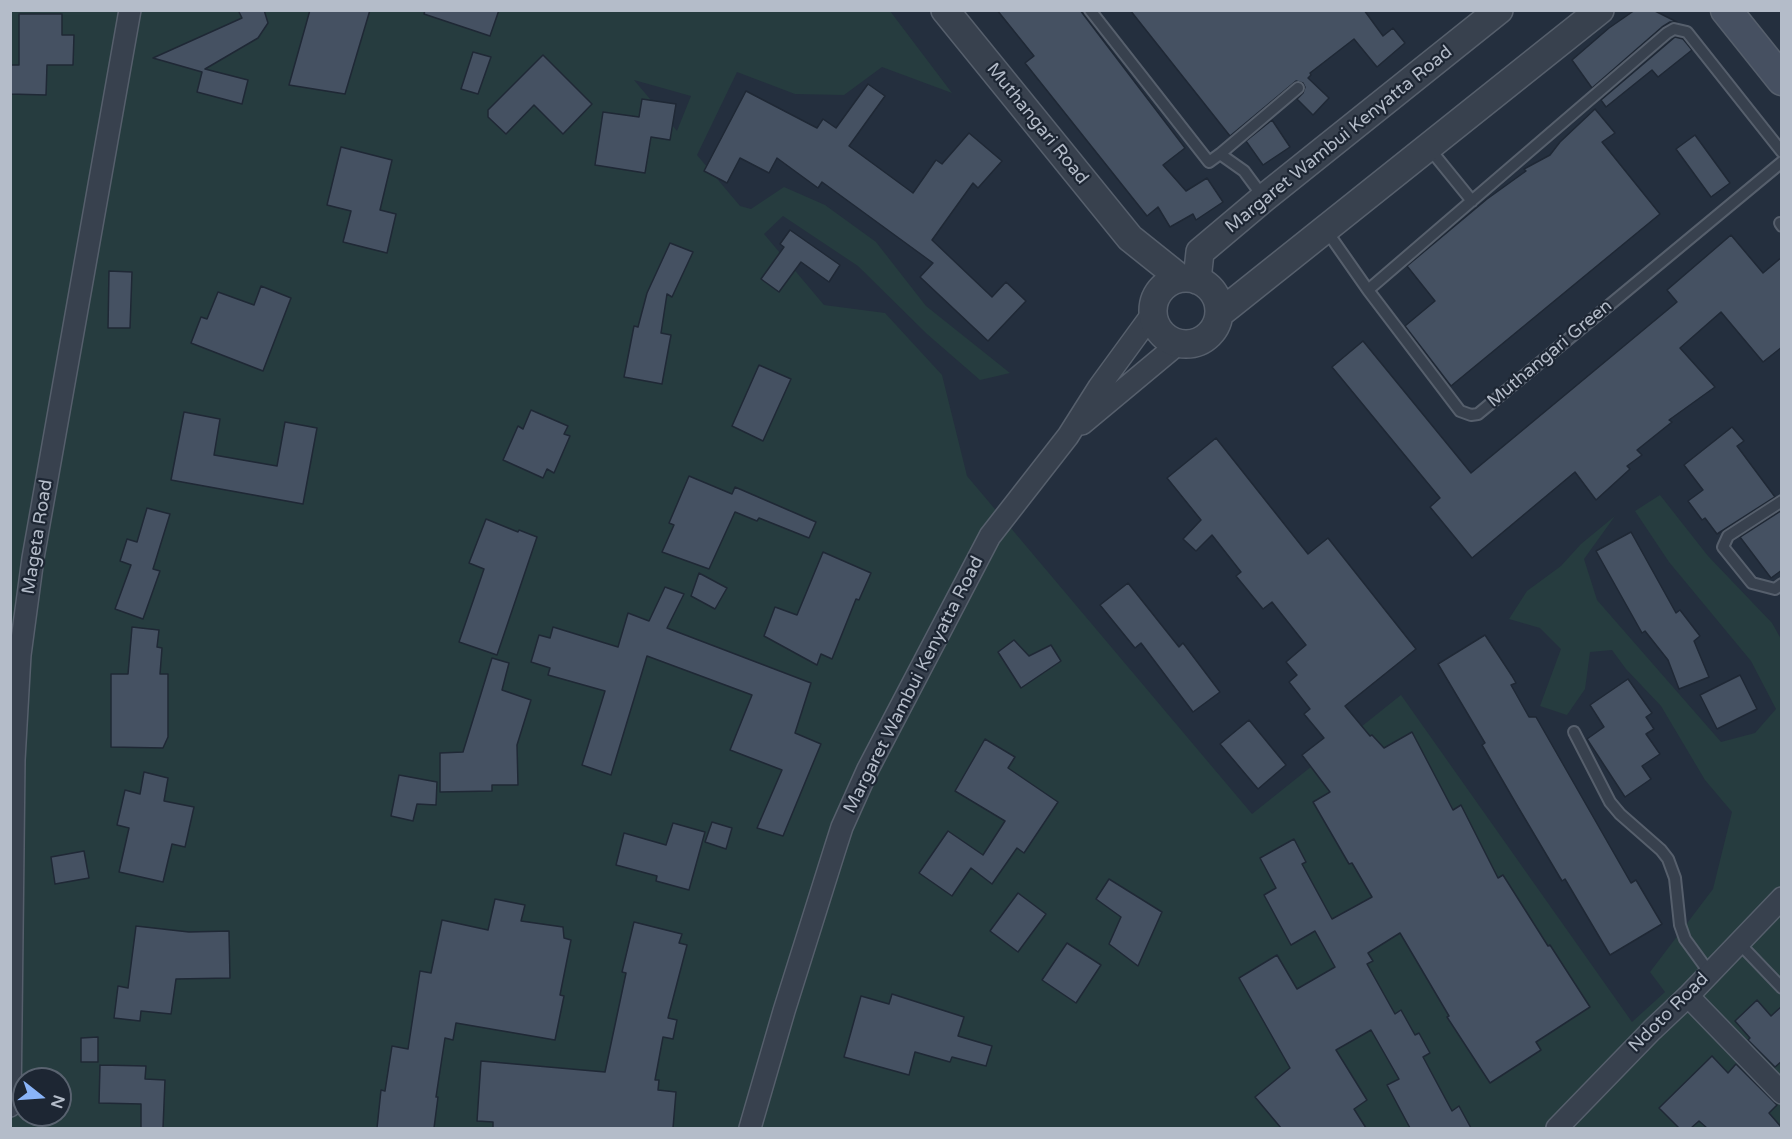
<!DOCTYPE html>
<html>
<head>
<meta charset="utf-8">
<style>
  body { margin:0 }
  #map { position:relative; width:1792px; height:1139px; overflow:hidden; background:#242f3e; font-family:"Varela Round",sans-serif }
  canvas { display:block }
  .frame { position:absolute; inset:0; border:12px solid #b4bcc9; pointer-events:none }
  .north { position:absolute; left:12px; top:1067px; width:60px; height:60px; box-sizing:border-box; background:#1d2633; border:2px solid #59626f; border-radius:50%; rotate:107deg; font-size:16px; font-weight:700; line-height:24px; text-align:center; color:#b4bcc9 }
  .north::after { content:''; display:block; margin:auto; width:21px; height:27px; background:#8ab4f8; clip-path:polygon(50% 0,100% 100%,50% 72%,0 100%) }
</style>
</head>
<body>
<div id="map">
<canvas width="1792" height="1139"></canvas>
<div class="frame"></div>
<div class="north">N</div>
</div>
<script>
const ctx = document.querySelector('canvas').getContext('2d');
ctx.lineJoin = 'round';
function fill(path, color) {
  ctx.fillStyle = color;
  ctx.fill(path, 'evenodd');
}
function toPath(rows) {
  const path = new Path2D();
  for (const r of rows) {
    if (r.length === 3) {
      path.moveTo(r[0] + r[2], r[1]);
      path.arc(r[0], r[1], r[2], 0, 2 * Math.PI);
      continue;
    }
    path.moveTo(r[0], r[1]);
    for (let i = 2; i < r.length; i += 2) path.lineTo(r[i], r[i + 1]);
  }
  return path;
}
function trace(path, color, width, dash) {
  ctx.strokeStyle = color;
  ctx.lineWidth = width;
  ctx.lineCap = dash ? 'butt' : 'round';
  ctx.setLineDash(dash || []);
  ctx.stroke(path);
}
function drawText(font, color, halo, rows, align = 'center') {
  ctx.font = font + ' "Varela Round",sans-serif';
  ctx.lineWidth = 4.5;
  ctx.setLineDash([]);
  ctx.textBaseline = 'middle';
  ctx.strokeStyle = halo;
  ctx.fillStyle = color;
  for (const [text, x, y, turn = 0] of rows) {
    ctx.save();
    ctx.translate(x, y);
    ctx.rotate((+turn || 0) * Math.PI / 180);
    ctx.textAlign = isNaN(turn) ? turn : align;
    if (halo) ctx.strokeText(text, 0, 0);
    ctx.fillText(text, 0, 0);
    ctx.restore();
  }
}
const green = toPath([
  [11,11,890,11,952,93,882,67,844,95,795,94,737,72,697,155,740,206,751,209,784,187,825,205,876,242,926,306,1010,373,980,380,927,334,858,266,783,216,764,234,824,305,885,313,942,375,967,476,1252,814,1401,695,1632,1022,1665,992,1650,972,1713,889,1732,812,1705,780,1661,706,1626,669,1612,650,1590,652,1585,689,1567,715,1540,706,1561,649,1540,628,1509,619,1527,591,1561,566,1581,544,1615,516,1584,559,1597,600,1721,742,1755,733,1776,709,1751,661,1669,562,1635,511,1660,495,1708,556,1772,623,1781,639,1781,1128,11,1128],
  [634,80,691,96,677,131],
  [24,1079,60,1079,60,1115,24,1115]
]);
const building = toPath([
  [238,10,264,10,268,23,258,38,205,69,248,80,242,104,197,92,202,72,153,58,242,18,238,10],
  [310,10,370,10,345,94,289,85,310,10],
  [425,10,499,10,490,36,424,14,425,10],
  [997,10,1080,10,1185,148,1163,165,1186,191,1207,178,1223,202,1196,220,1193,214,1170,227,1158,207,1147,216,1025,63,1034,56,997,10],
  [1130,10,1364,10,1383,36,1393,28,1405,43,1377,67,1354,39,1310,73,1311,75,1308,78,1329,98,1313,115,1297,99,1303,93,1305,87,1303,83,1296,81,1230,136,1130,10],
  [1635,10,1653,10,1677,22,1670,22,1662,27,1592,88,1572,60,1609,28,1635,10],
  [19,14,62,14,62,35,74,35,73,65,47,65,46,95,10,94,10,65,19,65,19,14],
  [1675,37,1683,39,1692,50,1658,77,1652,70,1606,107,1601,100,1675,37],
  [473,52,491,57,478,94,461,89,473,52],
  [543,55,592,104,563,134,534,105,506,134,488,117,488,110,543,55],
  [868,84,885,96,849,146,913,193,936,160,942,164,969,133,1002,161,978,188,973,183,932,240,992,297,1006,282,1026,301,988,341,920,277,933,263,822,182,818,188,777,158,769,173,740,158,727,183,704,171,746,91,817,128,823,119,836,128,868,84],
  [642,99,676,104,670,140,651,137,645,173,595,165,603,112,639,117,642,99],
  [1595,109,1615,133,1602,142,1660,214,1451,386,1405,326,1435,301,1407,266,1487,199,1526,171,1524,169,1550,155,1560,142,1595,109],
  [1272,120,1290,147,1263,165,1246,141,1272,120],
  [1695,135,1730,183,1711,197,1676,149,1695,135],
  [341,147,392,160,380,210,396,214,387,253,343,242,351,211,327,205,341,147],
  [790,230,840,265,829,282,801,262,779,292,761,279,784,247,780,244,790,230],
  [1731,235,1763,273,1782,257,1782,347,1763,362,1721,312,1680,348,1715,387,1669,420,1672,422,1637,450,1642,455,1627,466,1630,469,1596,500,1575,472,1472,558,1430,507,1440,498,1332,367,1363,341,1471,473,1677,302,1667,290,1731,235],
  [670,243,693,252,672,297,667,294,661,333,671,335,662,384,624,377,634,326,638,327,647,293,670,243],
  [109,271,132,272,130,328,108,328,109,271],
  [261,286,291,298,263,371,191,343,201,317,207,319,218,292,254,305,261,286],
  [759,365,791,379,763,441,732,426,759,365],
  [531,410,568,426,564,434,570,436,554,473,547,469,543,478,503,460,518,426,523,429,531,410],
  [184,412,220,419,214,455,277,466,285,422,317,428,303,504,171,480,184,412],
  [1732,427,1744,441,1737,446,1775,497,1717,534,1705,518,1702,520,1688,501,1703,490,1684,465,1732,427],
  [1216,438,1308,554,1328,538,1416,649,1345,706,1370,736,1372,735,1384,748,1412,732,1453,810,1461,805,1498,878,1503,875,1548,946,1550,945,1590,1007,1536,1042,1541,1050,1490,1083,1447,1017,1449,1016,1400,933,1368,953,1373,961,1367,964,1395,1014,1401,1010,1415,1035,1419,1033,1430,1053,1423,1057,1452,1111,1459,1106,1471,1128,1410,1128,1387,1085,1399,1079,1371,1030,1336,1050,1367,1100,1354,1109,1366,1128,1281,1128,1255,1097,1290,1068,1239,978,1277,955,1297,989,1335,967,1315,931,1291,945,1264,895,1276,888,1260,858,1294,839,1306,862,1302,864,1332,919,1372,897,1352,863,1349,864,1313,802,1330,792,1302,755,1324,738,1304,714,1310,709,1289,682,1297,675,1286,662,1306,645,1272,602,1263,609,1236,576,1241,572,1212,535,1196,551,1183,539,1201,520,1167,478,1216,438],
  [689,476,732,494,735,487,816,522,809,538,759,518,757,521,735,512,709,569,662,552,674,525,669,523,689,476],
  [147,508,170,514,153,569,160,571,143,619,115,609,131,565,120,561,127,539,137,542,147,508],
  [1782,510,1782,570,1771,578,1740,537,1782,510],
  [486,519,518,532,519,530,537,537,497,655,459,642,484,569,469,563,486,519],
  [1631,532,1676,613,1680,610,1700,636,1694,641,1709,677,1679,689,1668,660,1645,631,1642,633,1596,551,1631,532],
  [823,552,871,573,859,600,856,599,832,659,821,654,817,665,764,636,775,607,797,615,823,552],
  [699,573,727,588,715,609,691,596,699,573],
  [1128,583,1179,647,1183,643,1220,692,1193,712,1141,643,1135,648,1100,605,1128,583],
  [665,587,684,594,667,628,811,683,795,733,821,744,783,836,757,828,782,770,730,750,752,695,647,656,611,775,582,765,605,691,548,675,550,668,531,662,539,635,550,638,553,627,618,647,628,613,649,621,665,587],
  [132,627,159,630,157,647,162,648,160,674,168,674,168,737,163,748,111,747,111,674,128,674,132,627],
  [1485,635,1512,676,1516,683,1511,685,1529,717,1536,717,1631,883,1636,880,1662,924,1610,955,1565,879,1562,881,1518,807,1482,745,1485,743,1438,664,1485,635],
  [1014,640,1029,656,1051,645,1061,661,1021,688,998,652,1014,640],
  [492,658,509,663,502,690,531,700,517,745,518,785,492,785,492,791,440,792,440,753,463,752,492,658],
  [1740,675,1757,709,1717,729,1700,695,1740,675],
  [1628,679,1652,713,1646,717,1654,729,1646,734,1660,754,1642,766,1651,779,1625,797,1587,739,1604,727,1590,705,1628,679],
  [1249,720,1286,765,1258,789,1220,744,1249,720],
  [985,739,1015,757,1008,768,1058,802,1024,853,1017,848,992,884,971,868,952,896,919,873,948,831,983,855,1005,821,955,791,985,739],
  [144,772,168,778,164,801,194,807,185,847,172,844,163,882,119,872,129,828,117,825,125,790,140,794,144,772],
  [399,775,437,782,436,805,417,804,413,821,391,816,399,775],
  [712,822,732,828,726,849,705,842,712,822],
  [673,823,705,832,689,890,656,881,657,876,616,865,624,833,666,845,673,823],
  [84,851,89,878,55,884,51,857,84,851],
  [1109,879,1162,912,1138,966,1109,944,1121,917,1096,899,1109,879],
  [1018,893,1046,914,1018,952,990,931,1018,893],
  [495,899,525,905,521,921,563,927,564,938,571,940,560,995,564,996,555,1040,456,1023,453,1040,445,1038,436,1097,438,1097,434,1128,377,1128,381,1090,385,1091,392,1046,408,1049,420,971,431,973,442,920,488,930,495,899],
  [634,922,682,934,679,943,687,945,668,1018,677,1020,673,1039,663,1037,655,1080,659,1080,658,1090,676,1092,673,1128,493,1128,493,1122,477,1121,481,1061,605,1072,626,973,622,972,634,922],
  [136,926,189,932,229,931,230,978,176,979,171,1014,141,1011,140,1021,114,1018,118,986,128,988,136,926],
  [1067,943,1101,965,1076,1003,1042,980,1067,943],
  [892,994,964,1017,958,1036,992,1046,986,1066,952,1057,950,1062,915,1052,909,1075,844,1057,861,996,889,1004,892,994],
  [1757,1000,1771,1016,1782,1006,1782,1061,1775,1067,1748,1040,1750,1038,1735,1021,1757,1000],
  [98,1037,98,1062,81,1062,81,1038,98,1037],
  [1712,1056,1728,1073,1736,1064,1777,1105,1769,1113,1782,1128,1707,1128,1699,1121,1691,1128,1679,1128,1659,1108,1712,1056],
  [100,1065,146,1066,145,1079,165,1080,163,1128,141,1128,141,1104,99,1103,100,1065]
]);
const service = toPath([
  [1090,10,1209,162,1220,154,1244,171,1264,198],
  [1429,148,1472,201],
  [1220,154,1298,88],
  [1780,223,1782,226],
  [1326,230,1368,290,1460,411,1471,415,1478,414,1782,162],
  [1368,290,1667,33,1674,29,1687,32,1782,152],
  [1782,501,1728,536,1723,547,1752,583,1775,589,1782,584],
  [1574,732,1610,802,1620,814,1661,850,1668,859,1675,878,1680,925,1685,939,1709,972],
  [1738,942,1782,988]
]);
const minor = toPath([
  [1082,424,1178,344],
  [1688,996,1782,1093],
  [10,1106,14,760,20,655,33,558,130,10],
  [750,1128,784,1011,834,852,842,827,868,769,990,536,1068,436,1099,387,1153,313],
  [1557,1128,1652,1030,1688,996,1782,898]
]);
const tertiary = toPath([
  [945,10,1130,238,1180,278],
  [1186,311,33],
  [1197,280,1200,252,1264,198,1499,10],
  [1219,314,1600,10]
]);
const secondary = toPath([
  [1726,10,1782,80]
]);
const streetNames = [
  ["Muthangari Road",1037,124,51],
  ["Margaret Wambui Kenyatta Road",1339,140,-39],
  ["Muthangari Green",1550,354,-40],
  ["Mageta Road",38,537,-81],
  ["Margaret Wambui Kenyatta Road",914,685,-63],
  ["Ndoto Road",1669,1013,-45]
];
fill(green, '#263c3f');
fill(building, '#455162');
trace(building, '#1f2835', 1.5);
trace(service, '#565f6c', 14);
trace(minor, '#565f6c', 24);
trace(tertiary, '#565f6c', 30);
trace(secondary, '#565f6c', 33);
trace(service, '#38414e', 10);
trace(minor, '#38414e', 21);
trace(tertiary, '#38414e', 27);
trace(secondary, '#465061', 30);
drawText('18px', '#b4bcc9', '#1d2633', streetNames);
</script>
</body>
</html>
